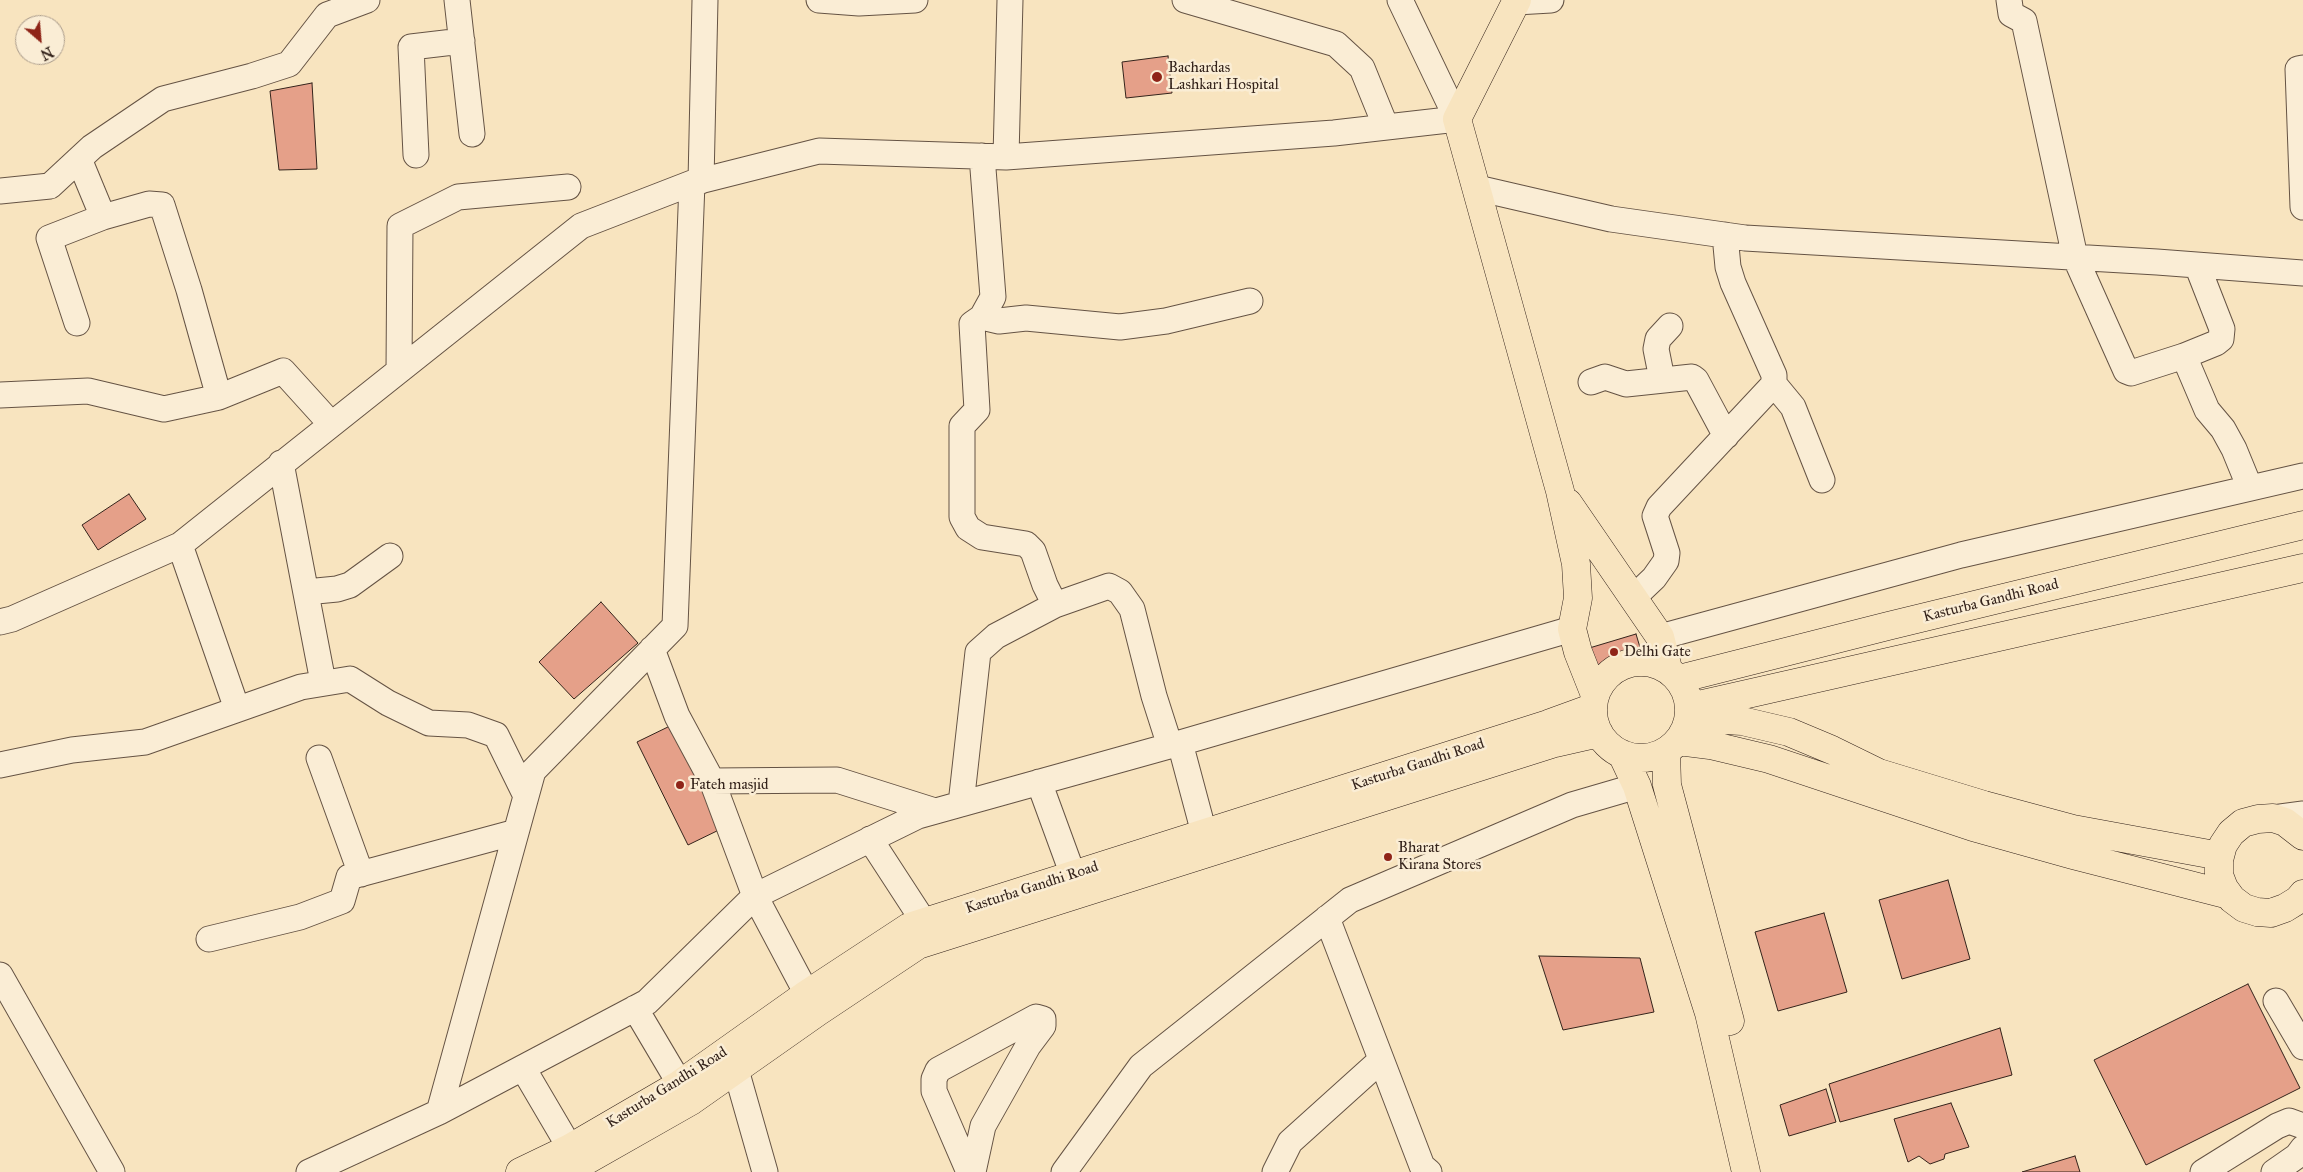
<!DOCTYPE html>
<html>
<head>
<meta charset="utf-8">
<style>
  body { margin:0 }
  #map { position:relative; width:2303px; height:1172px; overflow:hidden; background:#f8e4bf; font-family:"IM FELL Great Primer",serif }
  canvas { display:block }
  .north { position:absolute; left:15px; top:15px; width:50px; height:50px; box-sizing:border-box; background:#faedd5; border:1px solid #ab9c8b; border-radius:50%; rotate:153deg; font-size:14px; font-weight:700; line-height:20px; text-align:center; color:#34231b }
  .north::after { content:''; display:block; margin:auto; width:18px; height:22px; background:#8f2418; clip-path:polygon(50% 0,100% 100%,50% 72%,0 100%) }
</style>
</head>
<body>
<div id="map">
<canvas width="2303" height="1172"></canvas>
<div class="north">N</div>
</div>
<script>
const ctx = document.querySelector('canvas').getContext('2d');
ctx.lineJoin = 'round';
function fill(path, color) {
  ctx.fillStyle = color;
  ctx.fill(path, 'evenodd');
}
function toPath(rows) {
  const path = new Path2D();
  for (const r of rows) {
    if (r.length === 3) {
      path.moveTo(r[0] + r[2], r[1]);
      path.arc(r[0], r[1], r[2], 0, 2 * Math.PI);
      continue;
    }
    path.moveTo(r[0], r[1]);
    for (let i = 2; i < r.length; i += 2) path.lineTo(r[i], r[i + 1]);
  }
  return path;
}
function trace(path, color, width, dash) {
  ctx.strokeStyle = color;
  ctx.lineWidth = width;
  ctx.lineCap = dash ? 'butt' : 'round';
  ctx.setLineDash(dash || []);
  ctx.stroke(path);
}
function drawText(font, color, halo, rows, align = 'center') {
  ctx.font = font + ' "IM FELL Great Primer",serif';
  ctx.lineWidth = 5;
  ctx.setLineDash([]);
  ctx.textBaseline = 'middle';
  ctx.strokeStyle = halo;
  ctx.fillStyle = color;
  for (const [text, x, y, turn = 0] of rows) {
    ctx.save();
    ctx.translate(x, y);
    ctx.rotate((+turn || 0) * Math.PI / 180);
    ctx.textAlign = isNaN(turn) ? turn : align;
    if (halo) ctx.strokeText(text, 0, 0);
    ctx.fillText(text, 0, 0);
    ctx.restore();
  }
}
const building = toPath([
  [1168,56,1172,93,1126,98,1122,62,1168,56],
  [312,83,317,169,279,170,270,91,312,83],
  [129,494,146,519,98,550,82,525,129,494],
  [601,602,638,643,574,699,539,662,601,602],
  [1636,634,1642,654,1592,669,1586,649,1636,634],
  [672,725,723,828,688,845,637,742,672,725],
  [1948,880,1970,959,1902,979,1879,900,1948,880],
  [1824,913,1847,992,1778,1011,1755,932,1824,913],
  [1539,956,1640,958,1654,1012,1563,1030,1539,956],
  [2248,984,2300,1088,2146,1165,2094,1060,2248,984],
  [2000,1028,2012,1075,1840,1122,1829,1084,2000,1028],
  [1826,1089,1836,1122,1789,1136,1780,1105,1826,1089],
  [1951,1103,1969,1147,1945,1154,1944,1159,1930,1164,1919,1156,1908,1162,1894,1119,1951,1103],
  [2075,1156,2080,1172,2022,1172,2075,1156]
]);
const minor = toPath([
  [457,0,472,134],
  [819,0,859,3,915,0],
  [1185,0,1336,44,1362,68,1386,127],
  [2009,0,2011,14,2024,21,2075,257,2126,371,2131,373,2184,356,2216,343,2221,339,2222,329,2197,265],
  [1516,2,1551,0],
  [2303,68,2298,69,2303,207],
  [416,155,411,47,462,41],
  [982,156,993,297,982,317,972,324,977,410,962,426,962,517,968,528,982,537,1026,544,1033,551,1045,585,1055,605,1109,586,1120,592,1132,609,1154,696,1170,746],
  [1006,157,1010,0],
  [79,159,103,217],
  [701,181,705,0],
  [1477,188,1611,219,1745,238,2157,262,2303,273],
  [0,191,50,186,92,147,163,99,252,76,289,64,327,15,367,0],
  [982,317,999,321,1026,318,1120,327,1166,321,1250,301],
  [77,323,49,238,103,217,149,204,162,205,189,290,219,397],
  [2184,356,2207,410,2223,429,2234,449,2250,488],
  [399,370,400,226,458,197,568,187],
  [1662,379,1656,349,1658,339,1670,326],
  [1591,382,1605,377,1626,384,1692,377,1696,380,1726,436],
  [1774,384,1793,407,1822,480],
  [0,395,88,391,164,409,219,397,283,371,331,424],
  [281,463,323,682],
  [180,545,237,709],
  [306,592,337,589,350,585,390,556],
  [1633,598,1654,578,1666,561,1667,553,1655,516,1659,507,1774,384,1774,375,1733,283,1728,267,1725,235],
  [0,622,12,619,180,545,581,226,692,183,819,151,1006,157,1334,133,1457,119,1400,0],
  [1660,637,1961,555,2303,476],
  [652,649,677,716,712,781,837,780,935,811],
  [1180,743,1204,833],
  [319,758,361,874],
  [0,765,72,750,145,742,301,687,350,679,388,703,429,723,468,725,496,735,526,796],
  [712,781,755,896,807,994],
  [1039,782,1073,875],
  [961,804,978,652,996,636,1055,605],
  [2273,818,2303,814],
  [870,839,924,922],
  [1327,918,1422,1166,1429,1172],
  [209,939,300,917,342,901,349,877,516,832],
  [0,975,112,1172],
  [2276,1001,2303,1047],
  [635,1008,680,1084],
  [523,1068,570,1148],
  [736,1070,765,1172],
  [439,1112,533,771,675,626,692,183],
  [309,1172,439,1112,647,1002,755,896,918,816,1180,743,1572,629],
  [969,1172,934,1091,934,1079,938,1070,1036,1017,1043,1019,1043,1026,1028,1046,983,1126,973,1172],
  [1064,1172,1141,1066,1350,900,1572,805,1637,786],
  [1275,1172,1290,1142,1381,1060],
  [2203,1172,2277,1126,2289,1121,2303,1126],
  [2274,1172,2297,1156,2303,1148]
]);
const major = toPath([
  [1517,0,1457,119,1560,491,1576,564,1578,598,1572,629,1578,652,1595,695],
  [1568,503,1660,637,1668,669],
  [1641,710,48],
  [1679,679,1888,626,2303,525],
  [1690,707,2303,568],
  [1689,718,1742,721,1789,732,1832,750,1879,773,1984,805,2073,829,2220,856],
  [1678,741,1710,745,1769,759,1973,827,2073,855,2229,895],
  [1666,751,1667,785,1730,1021],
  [1622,754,1637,786,1709,1013,1746,1172],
  [2303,836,2285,822,2273,818,2258,819,2243,823,2231,833,2223,845,2219,860,2219,875,2224,888,2232,899,2244,908,2257,912,2271,913,2285,908,2298,900,2303,894],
  [520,1172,570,1148,680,1084,807,994,909,927,1548,724,1592,708],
  [566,1172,691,1101,819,1011,918,945,1555,743,1599,733]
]);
const markers = [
  [1157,77,6,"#8f2418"],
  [1614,652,5,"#8f2418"],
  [680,785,5,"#8f2418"],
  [1388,857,5,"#8f2418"]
];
const poiNames = [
  ["Bachardas",1168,68],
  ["Lashkari Hospital",1168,85],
  ["Delhi Gate",1624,652],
  ["Fateh masjid",690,785],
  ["Bharat",1398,848],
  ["Kirana Stores",1398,865]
];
const streetNames = [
  ["Kasturba Gandhi Road",1991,601,-14],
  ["Kasturba Gandhi Road",1418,765,-18],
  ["Kasturba Gandhi Road",1032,888,-18],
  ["Kasturba Gandhi Road",667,1088,-32]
];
fill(building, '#e5a089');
trace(building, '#34231b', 1);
trace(minor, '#655344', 27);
trace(major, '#34231b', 29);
trace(minor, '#faedd5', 25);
trace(major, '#f8e4bf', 28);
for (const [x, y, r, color] of markers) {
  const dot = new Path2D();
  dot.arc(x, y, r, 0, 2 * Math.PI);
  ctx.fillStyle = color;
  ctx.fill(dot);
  trace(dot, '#faedd5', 2);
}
drawText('15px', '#34231b', '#faedd5', poiNames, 'left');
drawText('15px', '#34231b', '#faedd5', streetNames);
</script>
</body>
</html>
